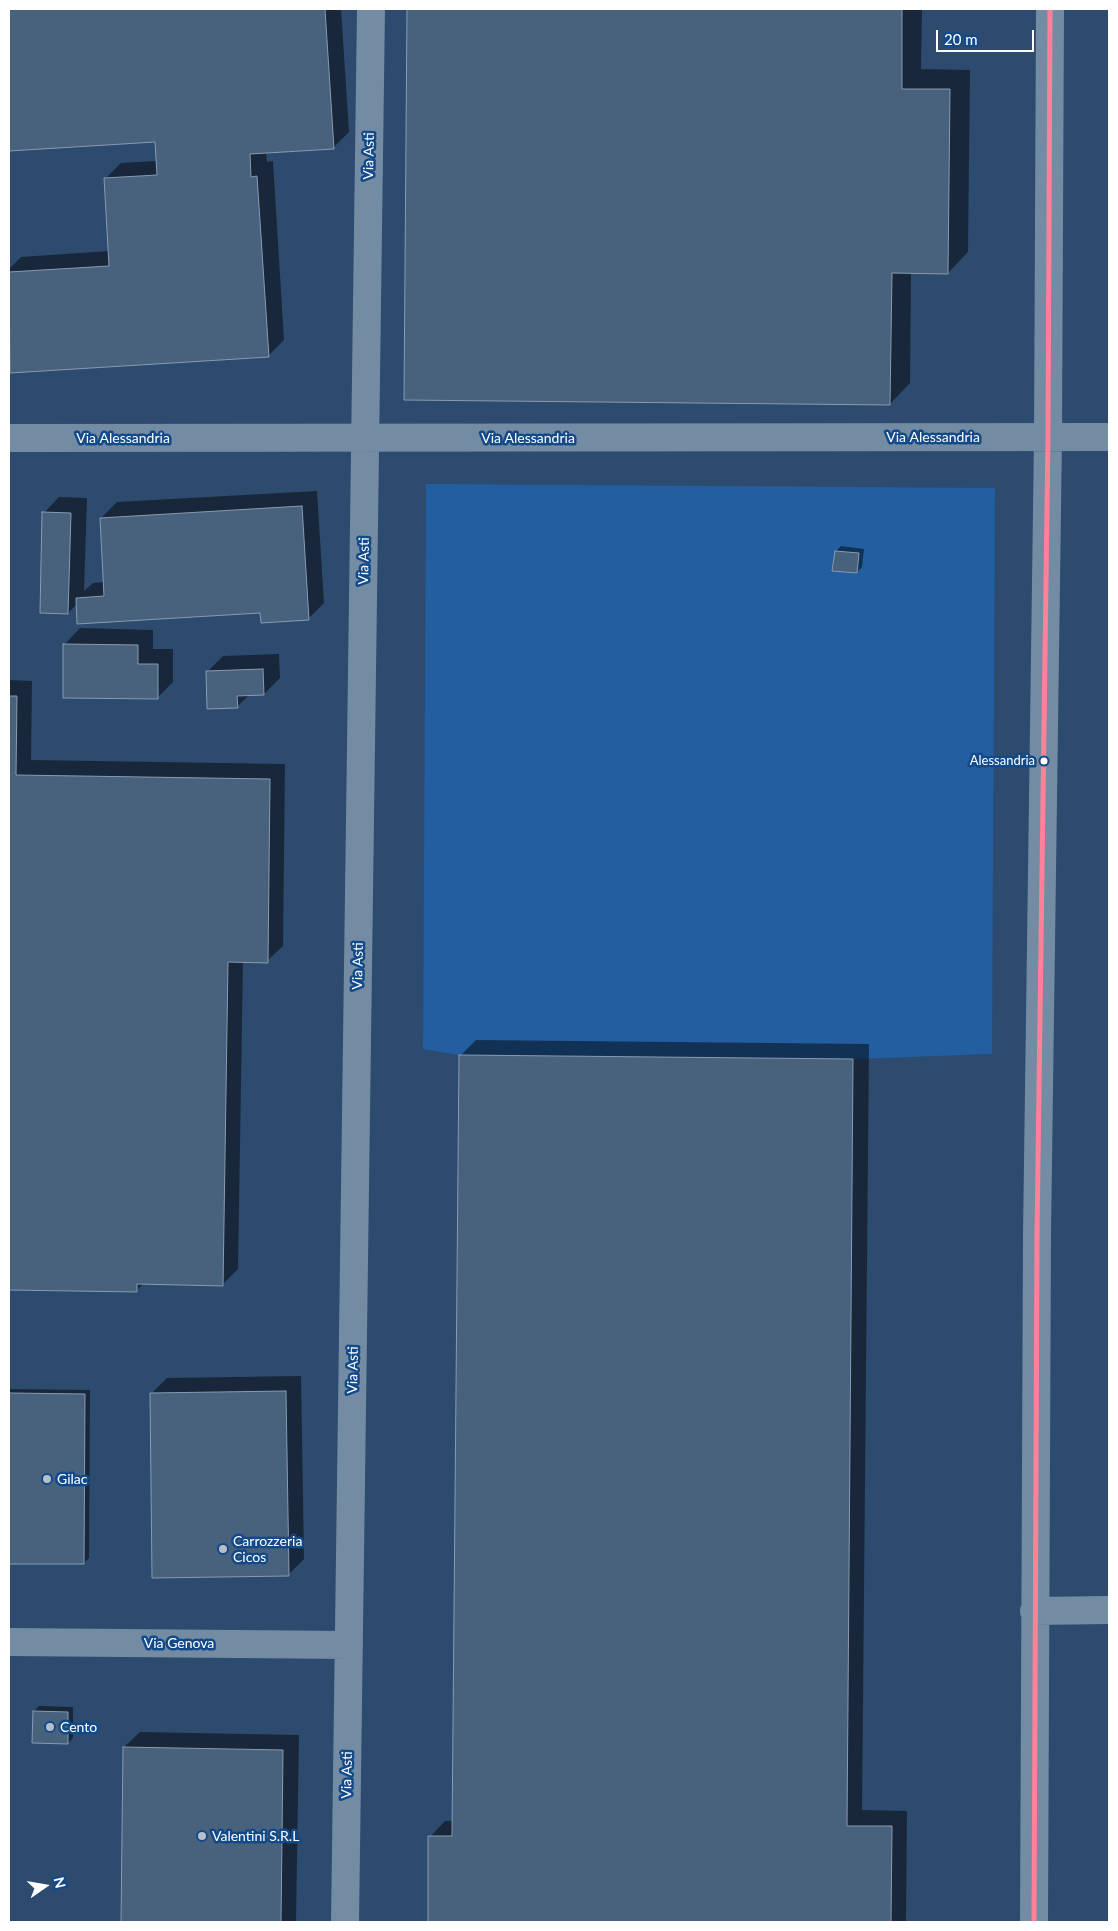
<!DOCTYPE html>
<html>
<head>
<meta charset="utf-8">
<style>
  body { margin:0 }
  #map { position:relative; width:1118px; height:1931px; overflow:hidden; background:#2d4b6e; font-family:Lato,sans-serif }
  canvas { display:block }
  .frame { position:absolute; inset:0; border:10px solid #fff; pointer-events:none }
  .north { position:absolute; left:20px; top:1861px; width:50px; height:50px; -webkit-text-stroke:4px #124a89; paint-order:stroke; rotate:77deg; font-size:14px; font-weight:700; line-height:20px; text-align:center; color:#fff }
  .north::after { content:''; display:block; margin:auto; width:18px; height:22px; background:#fff; clip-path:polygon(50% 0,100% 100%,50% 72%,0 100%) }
  .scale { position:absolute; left:936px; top:30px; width:98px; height:22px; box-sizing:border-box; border:2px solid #fff; border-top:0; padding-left:6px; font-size:15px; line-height:18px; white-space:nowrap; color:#fff; -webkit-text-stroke:4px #124a89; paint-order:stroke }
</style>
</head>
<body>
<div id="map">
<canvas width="1118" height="1931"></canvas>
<div class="frame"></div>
<div class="north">N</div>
<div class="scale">20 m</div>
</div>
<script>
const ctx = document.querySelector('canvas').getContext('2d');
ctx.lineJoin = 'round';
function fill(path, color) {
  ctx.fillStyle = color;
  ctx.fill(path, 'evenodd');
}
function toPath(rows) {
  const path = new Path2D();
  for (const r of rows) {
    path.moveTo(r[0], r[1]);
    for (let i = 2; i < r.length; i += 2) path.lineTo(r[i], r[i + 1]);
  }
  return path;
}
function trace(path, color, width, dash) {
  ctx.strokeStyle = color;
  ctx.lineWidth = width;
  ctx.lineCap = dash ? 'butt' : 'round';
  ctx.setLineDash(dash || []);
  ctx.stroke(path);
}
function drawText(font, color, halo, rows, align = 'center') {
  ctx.font = font + ' Lato,sans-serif';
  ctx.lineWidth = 5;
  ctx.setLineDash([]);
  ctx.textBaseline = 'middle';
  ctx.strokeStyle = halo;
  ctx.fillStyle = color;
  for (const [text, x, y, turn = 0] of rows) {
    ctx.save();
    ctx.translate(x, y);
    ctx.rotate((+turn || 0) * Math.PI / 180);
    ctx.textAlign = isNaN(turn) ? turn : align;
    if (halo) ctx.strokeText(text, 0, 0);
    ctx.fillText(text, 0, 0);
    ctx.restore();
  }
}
const green = toPath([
  [426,484,995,488,992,1054,853,1059,459,1055,423,1049]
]);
const shadow = toPath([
  [9,9,341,9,349,132,333,148,266,152,267,162,273,161,284,340,268,356,12,372,9,326,9,269,21,257,109,251,105,179,121,163,157,161,156,140,9,149],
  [408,9,922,9,921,69,970,70,968,252,948,273,911,272,910,383,890,404,405,399],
  [317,491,324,603,308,619,262,612,77,604,68,613,44,513,59,497,87,498,84,591,93,583,104,582,101,518,117,502],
  [841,546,864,549,862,567,857,572,836,551],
  [80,628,153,630,153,649,173,649,173,682,157,698,65,644],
  [279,654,280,678,264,694,250,694,237,707,207,672,223,656],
  [9,680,32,681,31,760,285,764,283,946,267,961,243,961,238,1269,223,1284,144,1283,136,1291,9,1289],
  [476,1040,869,1044,862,1810,907,1811,906,1922,429,1922,430,1837,445,1821,454,1821,460,1056],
  [301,1376,304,1559,288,1575,151,1394,167,1378],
  [9,1389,90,1390,89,1558,84,1563,9,1562],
  [39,1706,73,1707,73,1738,68,1743,34,1711],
  [140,1732,299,1735,296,1922,122,1922,124,1747]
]);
const building = toPath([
  [9,9,325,9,334,149,250,154,251,177,257,176,269,357,10,373,9,272,109,266,104,178,157,175,155,142,9,151,9,9],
  [407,9,902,9,902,89,950,89,948,274,892,273,890,405,404,400,407,9],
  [302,506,309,620,261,623,260,613,77,624,76,598,104,596,100,518,302,506],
  [42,512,71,513,68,614,40,613,42,512],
  [835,551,859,553,857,573,832,571,835,551],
  [63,644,138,645,138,664,158,664,158,699,63,698,63,644],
  [263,669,264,695,237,696,238,708,207,709,206,671,263,669],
  [9,696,17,696,16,775,270,779,268,963,228,962,223,1286,137,1284,137,1292,9,1290,9,696],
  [459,1055,853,1059,847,1826,892,1826,891,1922,428,1922,428,1836,452,1836,459,1055],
  [286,1391,289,1576,152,1578,150,1393,286,1391],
  [9,1393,85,1394,84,1564,9,1564,9,1393],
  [33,1711,68,1712,68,1744,32,1743,33,1711],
  [123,1747,283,1750,281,1922,121,1922,123,1747]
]);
const street = toPath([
  [9,438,1109,437],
  [1034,1611,1109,1610],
  [9,1642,349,1645],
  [345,1922,371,9],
  [1034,1922,1037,1234,1048,437,1050,9]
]);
const bus1 = toPath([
  [1034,1922,1037,1234,1048,437,1050,9]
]);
const markers = [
  [1044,761,4.5,"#fff"],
  [47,1479,5,"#b6c0cc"],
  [223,1549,5,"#b6c0cc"],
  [50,1727,5,"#b6c0cc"],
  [202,1836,5,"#b6c0cc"]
];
const busNames = [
  ["Alessandria",1035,761]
];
const streetNames = [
  ["Via Asti",369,156,-89],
  ["Via Alessandria",933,437],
  ["Via Alessandria",123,438],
  ["Via Alessandria",528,438],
  ["Via Asti",364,561,-89],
  ["Via Asti",358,966,-89],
  ["Via Asti",353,1370,-89],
  ["Via Genova",179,1643],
  ["Via Asti",347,1775,-89]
];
const poiNames = [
  ["Gilac",57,1479],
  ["Carrozzeria",233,1541],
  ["Cicos",233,1557],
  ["Cento",60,1727],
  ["Valentini S.R.L",212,1836]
];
fill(green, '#235ea0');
fill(shadow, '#0007');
fill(building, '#48617d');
trace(building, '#889bb1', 1);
trace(street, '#748ba4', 28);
trace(bus1, '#ff8098', 5);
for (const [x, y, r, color] of markers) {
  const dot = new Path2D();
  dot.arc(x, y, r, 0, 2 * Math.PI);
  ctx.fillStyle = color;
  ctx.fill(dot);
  trace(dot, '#124a89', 2);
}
drawText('13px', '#fff', '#124a89', busNames, 'right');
drawText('14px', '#fff', '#124a89', streetNames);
drawText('14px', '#fff', '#124a89', poiNames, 'left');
</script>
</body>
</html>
